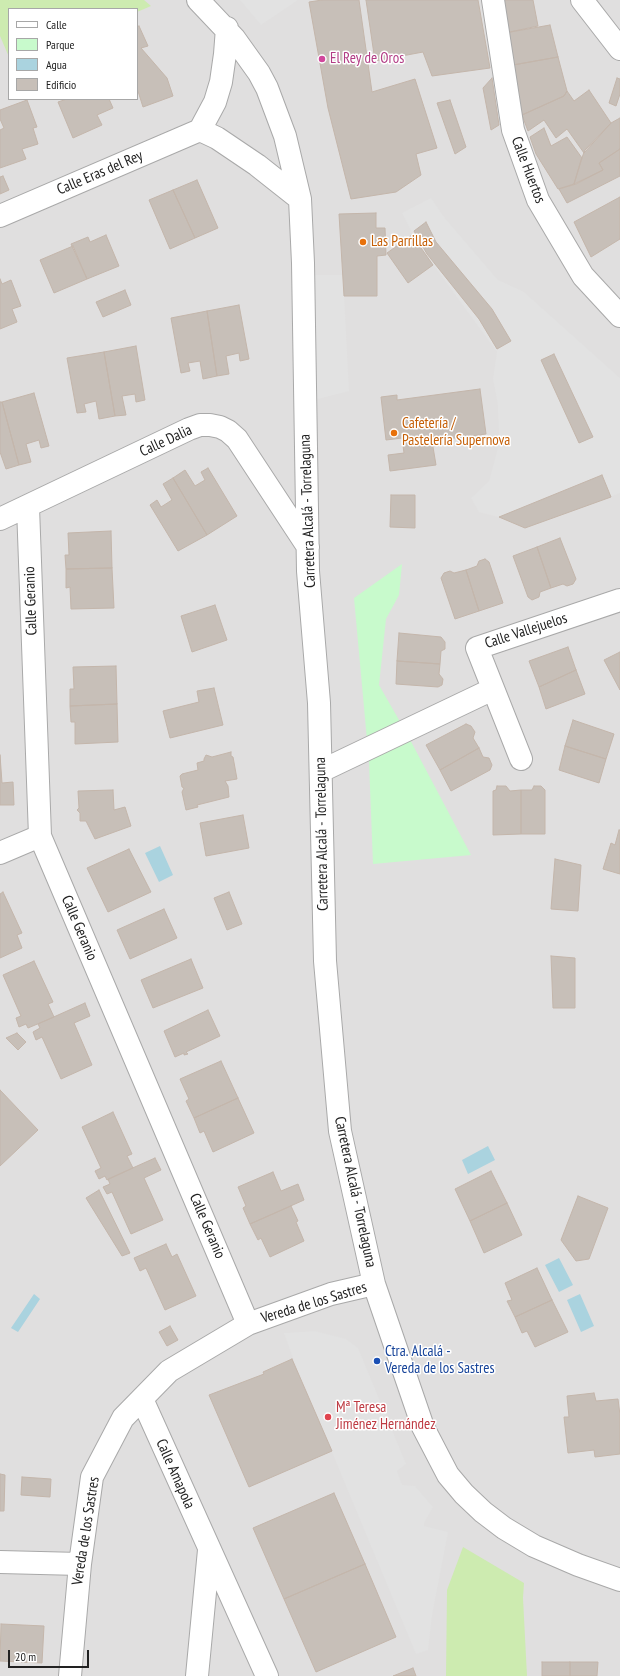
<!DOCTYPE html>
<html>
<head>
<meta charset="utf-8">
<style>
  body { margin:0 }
  #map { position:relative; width:620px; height:1676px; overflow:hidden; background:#f2efe9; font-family:"PT Sans Narrow",sans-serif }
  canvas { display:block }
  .legend { position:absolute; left:8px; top:8px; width:130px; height:92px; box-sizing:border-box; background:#fff; border:1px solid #a7a7a7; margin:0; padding:5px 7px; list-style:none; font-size:12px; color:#222 }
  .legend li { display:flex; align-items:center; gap:8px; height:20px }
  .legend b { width:20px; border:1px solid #a7a7a7 }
  .scale { position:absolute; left:8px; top:1650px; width:81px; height:18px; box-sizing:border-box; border:2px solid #222; border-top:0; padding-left:5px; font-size:12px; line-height:14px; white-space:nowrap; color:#222; -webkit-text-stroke:3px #fff; paint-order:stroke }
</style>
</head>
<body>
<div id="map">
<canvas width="620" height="1676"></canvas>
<ul class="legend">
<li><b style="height:5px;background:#fff"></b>Calle</li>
<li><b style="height:11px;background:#c8facc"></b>Parque</li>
<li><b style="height:11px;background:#aad3df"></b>Agua</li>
<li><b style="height:11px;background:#c7bfb8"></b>Edificio</li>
</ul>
<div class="scale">20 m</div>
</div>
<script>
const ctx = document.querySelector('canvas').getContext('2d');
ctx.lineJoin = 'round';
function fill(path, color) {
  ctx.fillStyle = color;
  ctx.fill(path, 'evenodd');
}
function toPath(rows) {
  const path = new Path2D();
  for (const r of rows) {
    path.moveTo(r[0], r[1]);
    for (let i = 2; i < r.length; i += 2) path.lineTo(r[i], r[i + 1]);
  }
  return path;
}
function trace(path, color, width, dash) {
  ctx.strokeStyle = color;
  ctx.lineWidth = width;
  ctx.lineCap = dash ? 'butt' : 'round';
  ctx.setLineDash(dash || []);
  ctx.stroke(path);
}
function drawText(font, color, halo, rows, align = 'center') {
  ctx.font = font + ' "PT Sans Narrow",sans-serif';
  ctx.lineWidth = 3;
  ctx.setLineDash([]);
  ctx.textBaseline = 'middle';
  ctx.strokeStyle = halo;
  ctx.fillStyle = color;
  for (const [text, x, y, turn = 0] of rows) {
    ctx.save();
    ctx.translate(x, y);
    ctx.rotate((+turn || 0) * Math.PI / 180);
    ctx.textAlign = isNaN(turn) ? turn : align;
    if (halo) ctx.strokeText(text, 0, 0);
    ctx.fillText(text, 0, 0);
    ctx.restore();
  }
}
const residential = toPath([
  [0,0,620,0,620,1676,0,1676],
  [9,9,137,9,137,99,9,99]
]);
const grass = toPath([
  [0,0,144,0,151,6,137,12,137,9,9,9,9,57,0,36],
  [463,1547,524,1583,523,1598,527,1676,446,1676,447,1590]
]);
const park = toPath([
  [402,564,399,595,386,619,379,685,407,734,471,855,373,864,369,762,354,598]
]);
const parking = toPath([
  [240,0,298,0,261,25],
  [431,198,444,217,498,280,524,292,620,378,620,493,525,528,499,517,479,512,471,498,489,481,497,451,499,436,498,405,493,379,497,352,418,244,402,213],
  [313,275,343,275,349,391,314,400],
  [314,1331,346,1339,358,1348,406,1464,397,1471,402,1485,415,1486,433,1507,424,1523,424,1526,448,1532,432,1615,428,1650,416,1654,294,1361,284,1333]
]);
const water = toPath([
  [160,846,173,875,159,882,145,853],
  [488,1146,495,1160,468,1174,462,1160],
  [559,1258,573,1285,559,1292,545,1265],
  [34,1294,40,1299,18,1332,11,1328],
  [580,1294,594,1326,581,1332,567,1300]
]);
const building = toPath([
  [322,0,359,0,372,92,415,79,437,148,416,154,421,175,396,192,351,199,328,108,309,2,322,0],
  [366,0,478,0,490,68,432,76,423,52,375,61,366,0],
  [500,0,533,0,538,26,505,33,500,0],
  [550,25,558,57,513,65,505,33,550,25],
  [139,26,148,46,141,48,167,78,173,96,143,107,137,88,137,27,139,26],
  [558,57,567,91,564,96,522,115,513,65,558,57],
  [492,78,499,125,491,130,483,88,492,78],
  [617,78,620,79,620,94,616,106,609,103,617,78],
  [589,90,611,123,584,153,567,129,556,138,544,120,528,131,522,115,564,96,567,91,574,101,589,90],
  [67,99,109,99,113,108,97,115,102,125,73,138,58,102,67,99],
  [27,100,37,127,33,128,38,144,22,149,26,159,0,168,0,130,4,128,0,119,0,110,27,100],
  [450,100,466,147,455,154,437,103,450,100],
  [620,118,620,149,599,163,603,170,574,184,581,160,585,150,611,123,620,118],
  [544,128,551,146,567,137,582,158,574,184,558,189,536,154,530,137,544,128],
  [620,149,620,176,567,203,559,189,576,184,603,170,599,163,620,149],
  [3,176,9,190,0,194,0,177,3,176],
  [197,180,218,228,195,238,173,190,197,180],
  [173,190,195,238,170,249,149,200,173,190],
  [620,197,620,239,591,257,574,222,620,197],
  [376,213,376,228,385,228,386,255,377,256,377,296,344,296,339,214,376,213],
  [426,222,436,242,492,309,511,341,497,349,479,319,427,254,414,231,426,222],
  [106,235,119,266,87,279,71,244,88,237,90,242,106,235],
  [412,235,433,265,408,283,387,253,412,235],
  [73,246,87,279,54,293,40,260,73,246],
  [0,279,2,284,11,280,21,306,12,309,17,322,0,329,0,279],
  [125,290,131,305,103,317,96,302,125,290],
  [239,305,249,359,240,361,239,353,226,356,229,374,217,376,207,311,239,305],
  [207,311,217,376,203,379,200,361,188,363,190,371,181,373,171,318,207,311],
  [136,346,145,400,136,402,135,394,122,396,126,415,115,416,104,352,136,346],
  [104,352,115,416,99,419,96,401,84,404,86,412,77,413,67,358,104,352],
  [554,354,593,437,579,443,541,360,554,354],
  [480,389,486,434,432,441,436,465,390,471,388,455,404,453,402,438,386,440,381,397,397,395,397,400,480,389],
  [34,393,49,446,41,448,39,440,26,444,31,462,19,465,2,402,34,393],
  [0,402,2,402,19,465,6,469,0,452,0,402],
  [208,468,237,516,207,535,173,478,185,470,195,486,205,480,201,472,208,468],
  [602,475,611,497,525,528,499,517,602,475],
  [173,478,207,535,178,551,150,505,157,500,161,507,172,500,163,484,173,478],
  [391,495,415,495,415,528,390,527,391,495],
  [111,531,112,568,66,569,65,555,69,555,68,533,111,531],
  [560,538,576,579,573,584,567,586,563,584,551,588,537,547,560,538],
  [537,547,551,588,540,592,539,597,532,600,528,597,513,556,537,547],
  [485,559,489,562,503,603,479,611,466,570,477,566,479,561,485,559],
  [112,568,114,608,71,609,70,587,66,588,66,569,112,568],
  [466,570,479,611,455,619,441,578,444,573,450,571,454,573,466,570],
  [215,605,227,640,192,652,181,616,215,605],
  [399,633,441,637,445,642,445,649,441,651,440,664,397,661,399,633],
  [568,647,576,670,539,687,529,661,568,647],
  [620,652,620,690,604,660,620,652],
  [397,661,440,664,439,674,443,679,442,685,438,687,396,684,397,661],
  [116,666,117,704,70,706,70,689,74,689,73,667,116,666],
  [576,670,585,694,546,709,539,687,576,670],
  [214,688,223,725,170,738,163,711,199,702,197,691,214,688],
  [117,704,118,742,75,744,75,722,71,722,70,706,117,704],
  [573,720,614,734,606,759,565,746,573,720],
  [466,724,471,726,475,732,473,738,479,748,440,770,426,745,466,724],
  [565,746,606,759,599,783,559,770,565,746],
  [479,748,483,757,489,758,492,765,490,770,451,791,440,770,479,748],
  [231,752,231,756,233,757,237,779,225,781,228,786,229,797,197,805,198,807,186,810,182,792,184,788,182,787,180,776,182,774,198,770,197,763,204,761,204,759,206,755,212,757,231,752],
  [0,755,2,783,13,782,14,805,0,805,0,755],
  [497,786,506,786,510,791,521,790,521,834,493,835,493,791,496,790,497,786],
  [534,786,541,786,545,790,545,834,521,834,521,790,532,790,534,786],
  [113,790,114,810,125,807,131,826,95,839,86,821,80,821,80,813,77,810,79,808,78,791,113,790],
  [243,815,249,848,206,856,200,823,243,815],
  [619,830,620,830,620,874,603,869,611,843,615,845,619,830],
  [129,849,151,892,108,912,87,868,129,849],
  [555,859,581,865,578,911,551,909,555,859],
  [3,892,22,933,17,935,22,948,0,958,0,894,3,892],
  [229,892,242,924,227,930,214,898,229,892],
  [164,909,177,938,130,959,117,930,164,909],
  [551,956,575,958,575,1008,553,1008,551,956],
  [191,959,203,988,153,1008,141,980,191,959],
  [34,961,53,1002,48,1004,54,1017,28,1028,26,1024,19,1027,16,1018,21,1016,3,975,34,961],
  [85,1003,90,1016,74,1023,92,1065,61,1079,42,1037,36,1040,33,1032,40,1028,38,1024,85,1003],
  [208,1010,220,1036,186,1052,188,1054,184,1055,184,1053,175,1057,164,1031,208,1010],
  [17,1033,26,1042,18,1050,6,1038,17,1033],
  [221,1061,238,1098,194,1118,186,1101,189,1099,180,1079,221,1061],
  [0,1090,38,1130,0,1166,0,1090],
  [238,1098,254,1133,213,1152,204,1131,200,1133,194,1118,238,1098],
  [113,1112,132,1154,127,1156,133,1168,107,1180,105,1176,99,1179,95,1171,101,1168,82,1127,113,1112],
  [155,1158,161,1170,144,1178,163,1220,131,1234,112,1192,107,1194,103,1187,110,1184,108,1179,155,1158],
  [491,1171,507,1203,470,1221,455,1189,491,1171],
  [273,1172,281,1191,298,1184,304,1200,250,1224,243,1208,246,1206,238,1187,273,1172],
  [99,1190,130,1253,122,1256,86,1198,99,1190],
  [578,1196,608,1208,589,1259,576,1261,561,1240,578,1196],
  [507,1203,522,1235,484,1253,470,1221,507,1203],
  [291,1206,298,1221,296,1222,304,1241,270,1257,261,1238,258,1240,250,1224,291,1206],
  [166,1244,172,1257,177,1254,196,1296,165,1310,146,1268,140,1271,134,1258,166,1244],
  [537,1268,552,1300,515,1317,507,1301,512,1300,505,1283,537,1268],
  [552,1300,568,1332,535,1347,527,1331,522,1333,515,1317,552,1300],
  [170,1326,178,1340,167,1346,159,1332,170,1326],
  [292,1359,332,1451,249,1487,209,1395,264,1374,263,1372,292,1359],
  [594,1393,596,1401,618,1399,620,1415,620,1454,595,1457,594,1450,568,1453,564,1417,569,1417,567,1396,594,1393],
  [0,1474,5,1475,4,1511,0,1511,0,1474],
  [22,1477,51,1479,50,1497,21,1495,22,1477],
  [334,1493,365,1564,284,1599,253,1528,334,1493],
  [365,1564,396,1637,316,1672,284,1599,365,1564],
  [1,1624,44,1626,42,1663,0,1661,1,1624],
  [542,1662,570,1662,570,1676,542,1676,542,1662],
  [570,1662,598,1662,597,1676,570,1676,570,1662],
  [413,1668,416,1676,393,1676,413,1668]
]);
const minor = toPath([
  [198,0,234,38,259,73,267,88,285,136,300,199,303,263,308,571,319,703,325,961,340,1131,374,1284,423,1427,448,1475,464,1494,483,1512,504,1528,534,1546,578,1565,620,1580],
  [493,0,513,130,538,200,583,276,620,316],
  [582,0,620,49],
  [200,130,217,138,257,165,300,199],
  [200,130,215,102,221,82,225,54,227,28],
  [0,216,200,130],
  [28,507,40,836,248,1324],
  [0,519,189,429,200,425,210,425,220,427,228,431,237,439,308,547],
  [521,759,477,648,620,600],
  [321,771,493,689],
  [0,853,40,836],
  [142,1399,267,1676],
  [0,1562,80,1564],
  [70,1676,80,1564,92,1477,123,1418,169,1371,248,1324,331,1294,374,1284],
  [197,1676,209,1550]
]);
const markers = [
  [322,59,4,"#d1479c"],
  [363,242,4,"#e8710a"],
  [394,433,4,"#e8710a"],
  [377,1361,4,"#1a4fb4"],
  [328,1417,4,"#e0444e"]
];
const hotelNames = [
  ["El Rey de Oros",330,59]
];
const streetNames = [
  ["Calle Huertos",528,170,69],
  ["Calle Eras del Rey",100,173,-23],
  ["Calle Dalia",166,441,-25],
  ["Carretera Alcalá - Torrelaguna",308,511,-92],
  ["Calle Geranio",31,601,-92],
  ["Calle Vallejuelos",526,631,-18],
  ["Carretera Alcalá - Torrelaguna",322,834,-91],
  ["Calle Geranio",79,928,67],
  ["Carretera Alcalá - Torrelaguna",355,1192,78],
  ["Calle Geranio",207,1226,67],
  ["Vereda de los Sastres",314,1303,-17],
  ["Calle Amapola",175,1474,66],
  ["Vereda de los Sastres",86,1531,-81]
];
const foodNames = [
  ["Las Parrillas",371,242],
  ["Cafetería /",402,424],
  ["Pastelería Supernova",402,441]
];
const transitNames = [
  ["Ctra. Alcalá -",385,1352],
  ["Vereda de los Sastres",385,1369]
];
const healthNames = [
  ["Mª Teresa",336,1408],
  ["Jiménez Hernández",336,1425]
];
fill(residential, '#e0dfdf');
fill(grass, '#cdebb0');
fill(park, '#c8facc');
fill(parking, '#e2e2e2');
fill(water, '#aad3df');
fill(building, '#c7bfb8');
trace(building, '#c4b6ab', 1);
trace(minor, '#a9a9a9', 24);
trace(minor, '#fff', 22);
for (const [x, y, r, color] of markers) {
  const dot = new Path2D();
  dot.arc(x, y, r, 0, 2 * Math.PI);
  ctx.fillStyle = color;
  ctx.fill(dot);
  trace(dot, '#fff', 1.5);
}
drawText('15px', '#b23c85', '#fff', hotelNames, 'left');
drawText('15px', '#222', '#fff', streetNames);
drawText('15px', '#c56008', '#fff', foodNames, 'left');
drawText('15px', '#164399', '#fff', transitNames, 'left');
drawText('15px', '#be3a42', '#fff', healthNames, 'left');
</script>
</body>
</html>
